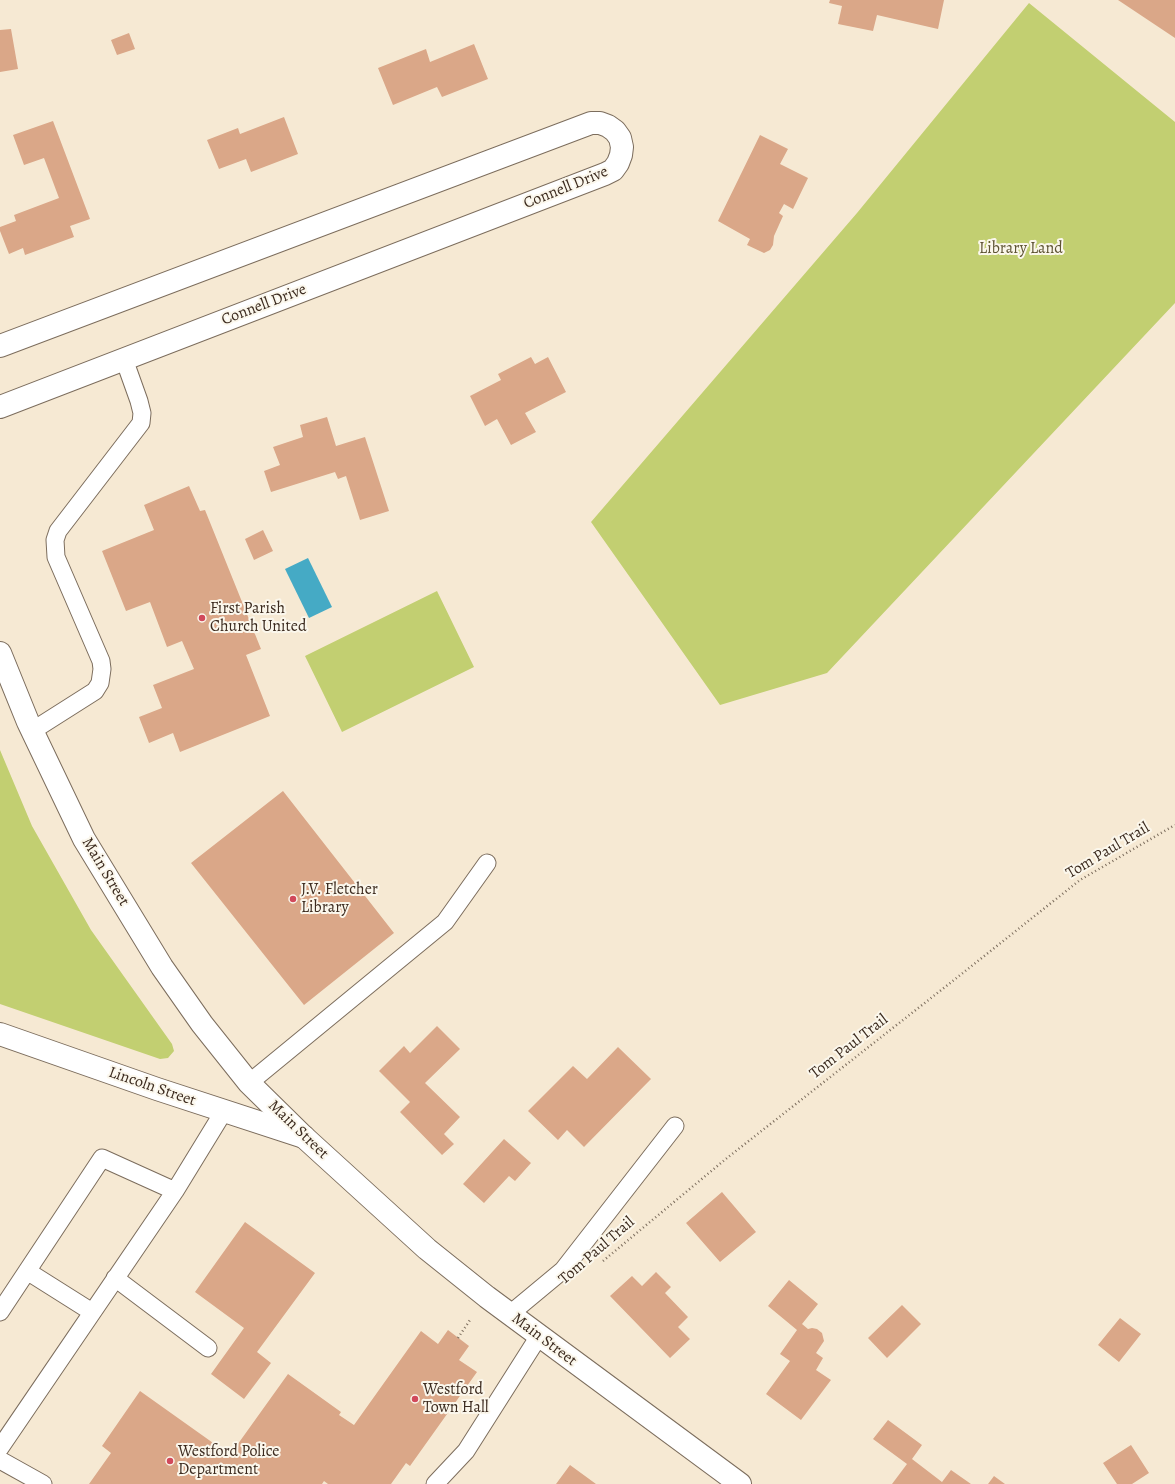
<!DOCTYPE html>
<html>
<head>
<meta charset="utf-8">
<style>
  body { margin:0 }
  canvas { display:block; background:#f6e9d3 }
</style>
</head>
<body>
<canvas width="1175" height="1484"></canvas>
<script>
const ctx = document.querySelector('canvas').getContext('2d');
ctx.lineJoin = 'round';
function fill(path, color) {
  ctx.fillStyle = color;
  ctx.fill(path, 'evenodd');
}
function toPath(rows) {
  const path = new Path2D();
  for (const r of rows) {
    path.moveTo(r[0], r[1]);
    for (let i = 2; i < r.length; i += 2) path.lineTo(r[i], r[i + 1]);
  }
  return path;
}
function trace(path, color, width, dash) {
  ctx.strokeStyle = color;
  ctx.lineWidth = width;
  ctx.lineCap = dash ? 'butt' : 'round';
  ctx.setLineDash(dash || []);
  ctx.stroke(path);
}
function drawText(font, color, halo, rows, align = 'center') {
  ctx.font = font + ' Alegreya,serif';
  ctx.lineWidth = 4;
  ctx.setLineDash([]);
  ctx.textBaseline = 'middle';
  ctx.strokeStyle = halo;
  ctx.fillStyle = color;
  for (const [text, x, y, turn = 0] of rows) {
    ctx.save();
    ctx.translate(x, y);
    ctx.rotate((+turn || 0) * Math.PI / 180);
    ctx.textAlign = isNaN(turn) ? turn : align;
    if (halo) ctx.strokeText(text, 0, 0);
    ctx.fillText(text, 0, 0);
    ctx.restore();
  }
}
const green = toPath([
  [1029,3,1175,122,1175,303,827,673,720,705,591,522,857,213],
  [437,591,474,667,342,732,305,656],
  [0,750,32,826,91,930,172,1044,174,1051,168,1058,160,1059,0,1004]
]);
const water = toPath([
  [308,558,332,607,309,618,285,569]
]);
const building = toPath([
  [830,0,944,0,938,29,877,15,873,31,838,24,842,6,829,3],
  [1118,0,1175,0,1175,38],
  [11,29,18,69,0,72,0,30],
  [129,33,135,49,117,55,111,40],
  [474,44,488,79,442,97,437,87,393,105,378,68,426,49,430,62],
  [284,117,298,154,251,172,246,159,219,169,207,140,238,128,240,134],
  [53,121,90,219,70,226,74,237,25,255,23,248,9,254,0,231,0,227,16,221,14,215,59,198,44,158,24,165,13,135],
  [760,135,788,149,780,164,808,178,793,209,784,204,779,213,783,216,774,236,773,245,770,250,764,253,747,245,750,239,718,221],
  [531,357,535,364,548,357,566,392,525,413,536,432,511,445,497,419,485,426,470,396,501,380,498,374],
  [327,417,336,446,365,437,389,511,360,520,346,476,338,479,335,472,271,492,264,471,280,465,273,447,303,437,300,425],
  [189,486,200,511,205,510,261,649,246,655,270,716,180,752,173,733,149,743,139,717,162,708,153,685,194,669,182,641,167,647,150,602,126,611,102,551,154,530,144,505],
  [263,530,273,551,254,560,245,539],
  [283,791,394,933,304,1005,191,863],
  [437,1026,460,1049,425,1083,460,1117,444,1134,454,1144,442,1155,400,1112,410,1102,379,1071,404,1046,410,1053],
  [618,1047,651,1079,584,1147,567,1130,558,1140,528,1111,573,1066,587,1079],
  [504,1139,531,1163,515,1181,509,1176,484,1203,463,1184],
  [722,1192,756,1232,720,1262,686,1223],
  [245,1222,315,1273,257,1352,271,1363,244,1399,211,1374,244,1328,195,1292],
  [656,1272,671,1287,665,1293,688,1317,678,1327,690,1339,670,1358,610,1296,632,1276,642,1286],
  [789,1280,818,1304,802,1324,808,1329,812,1328,817,1329,822,1333,824,1341,816,1353,823,1358,816,1370,831,1380,801,1420,766,1394,790,1361,780,1354,797,1330,768,1306],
  [902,1305,921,1324,887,1358,868,1338],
  [1120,1318,1141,1334,1119,1362,1098,1345],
  [448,1330,469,1346,459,1360,477,1372,410,1466,406,1463,391,1484,328,1484,324,1481,322,1484,89,1484,111,1453,102,1446,140,1391,230,1455,288,1374,341,1412,339,1415,354,1425,421,1331,438,1344],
  [888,1420,922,1445,912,1459,942,1482,951,1470,971,1484,892,1484,907,1464,873,1439],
  [1131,1445,1149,1473,1132,1484,1117,1484,1103,1463],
  [570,1465,596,1484,556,1484],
  [994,1476,1005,1484,988,1484]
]);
const path = toPath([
  [603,1261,727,1158,954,980,1080,880,1175,825],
  [458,1338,470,1320]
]);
const lane = toPath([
  [32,731,95,691,100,683,102,669,101,661,56,557,55,540,58,531,141,423,142,413,139,401,124,359],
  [249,1083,445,922,487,863],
  [27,1271,92,1312],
  [115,1278,208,1348],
  [0,1312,102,1158,175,1191,224,1111],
  [510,1314,563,1270,675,1126],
  [0,1448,175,1191],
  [0,1460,43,1484],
  [435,1484,466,1451,539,1336]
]);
const street = toPath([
  [0,346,591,123,600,123,608,126,615,131,620,138,622,147,621,155,618,163,613,170,605,174,0,407],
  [0,1034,157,1089,304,1137]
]);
const secondary = toPath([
  [0,653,28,722,84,839,162,967,202,1024,249,1083,304,1137,427,1249,487,1297,740,1484]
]);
const markers = [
  [202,618,4,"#d1495b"],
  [293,899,4,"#d1495b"],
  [415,1399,4,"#d1495b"],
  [170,1461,4,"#d1495b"]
];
const streetNames = [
  ["Connell Drive",566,188,-22],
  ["Connell Drive",264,305,-21],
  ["Tom Paul Trail",1108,851,-31],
  ["Main Street",105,872,59],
  ["Tom Paul Trail",849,1047,-38],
  ["Lincoln Street",152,1087,19],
  ["Main Street",298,1130,44],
  ["Tom Paul Trail",597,1251,-41],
  ["Main Street",544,1340,37]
];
const parkNames = [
  ["Library Land",1021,249]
];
const poiNames = [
  ["First Parish",210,609],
  ["Church United",210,627],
  ["J.V. Fletcher",301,890],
  ["Library",301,908],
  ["Westford",423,1390],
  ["Town Hall",423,1408],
  ["Westford Police",178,1452],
  ["Department",178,1470]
];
fill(green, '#c2cf71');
fill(water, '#45aac5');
fill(building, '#daa788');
trace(lane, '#7c6d5d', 19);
trace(street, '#7c6d5d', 24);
trace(secondary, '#7c6d5d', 24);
trace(path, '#7c6d5d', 2.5, [1, 3]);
trace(lane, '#fff', 17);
trace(street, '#fff', 22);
trace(secondary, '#fff', 22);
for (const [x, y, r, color] of markers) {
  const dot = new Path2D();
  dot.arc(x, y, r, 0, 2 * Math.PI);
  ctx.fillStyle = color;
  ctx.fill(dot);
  trace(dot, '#fbf7ec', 1.5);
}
drawText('16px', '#3b2a1e', '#fbf7ec', streetNames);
drawText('16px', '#5d5333', '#fbf7ec', parkNames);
drawText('16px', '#3b2a1e', '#fbf7ec', poiNames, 'left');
</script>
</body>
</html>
